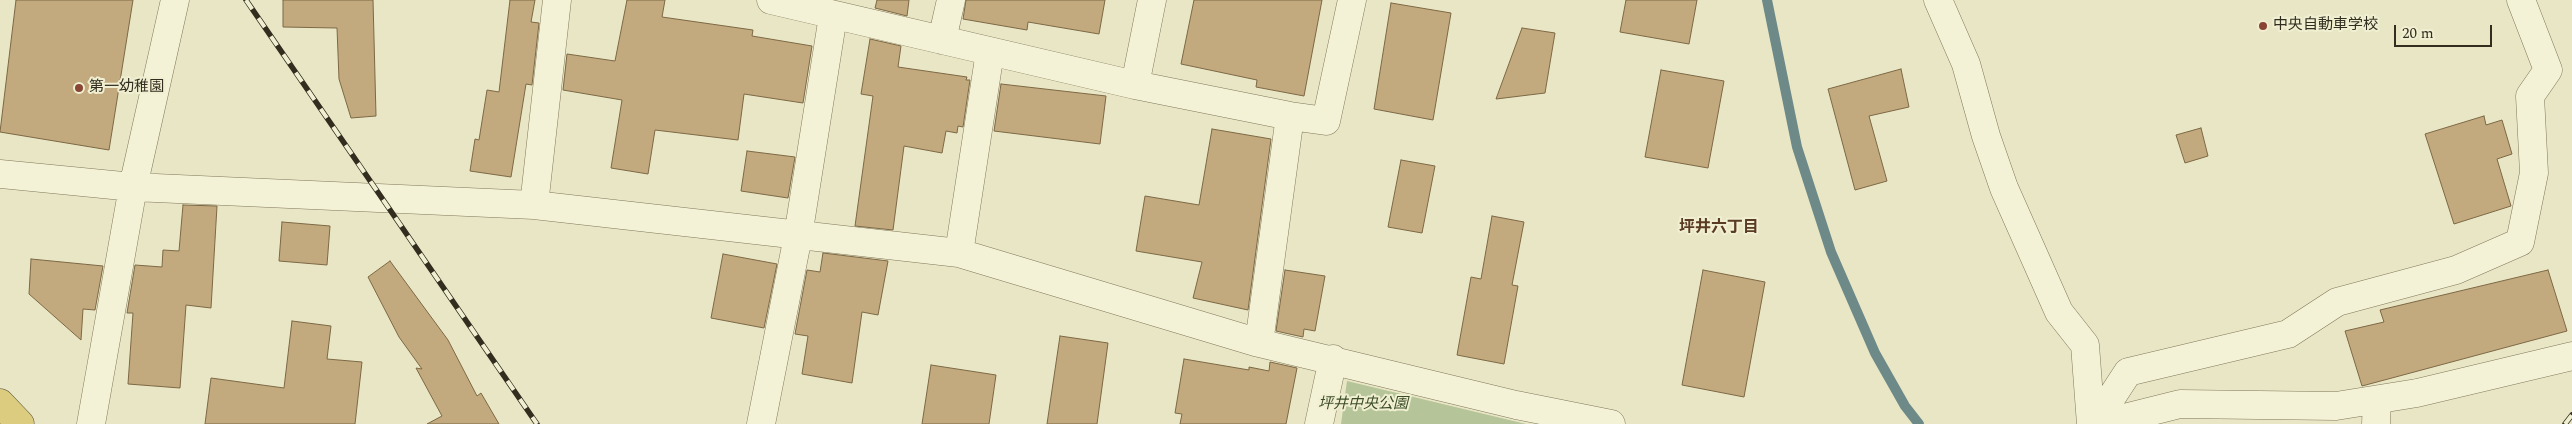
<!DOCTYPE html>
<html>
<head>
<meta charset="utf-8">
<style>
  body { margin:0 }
  #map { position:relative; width:2572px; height:424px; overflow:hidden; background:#e8e6c4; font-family:Spectral,serif }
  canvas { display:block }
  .scale { position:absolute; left:2394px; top:25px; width:98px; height:22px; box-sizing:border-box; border:2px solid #322d1f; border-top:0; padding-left:6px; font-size:15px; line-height:18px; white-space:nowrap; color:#322d1f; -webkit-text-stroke:4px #f1efd2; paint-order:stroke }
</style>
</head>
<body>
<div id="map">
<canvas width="2572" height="424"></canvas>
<div class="scale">20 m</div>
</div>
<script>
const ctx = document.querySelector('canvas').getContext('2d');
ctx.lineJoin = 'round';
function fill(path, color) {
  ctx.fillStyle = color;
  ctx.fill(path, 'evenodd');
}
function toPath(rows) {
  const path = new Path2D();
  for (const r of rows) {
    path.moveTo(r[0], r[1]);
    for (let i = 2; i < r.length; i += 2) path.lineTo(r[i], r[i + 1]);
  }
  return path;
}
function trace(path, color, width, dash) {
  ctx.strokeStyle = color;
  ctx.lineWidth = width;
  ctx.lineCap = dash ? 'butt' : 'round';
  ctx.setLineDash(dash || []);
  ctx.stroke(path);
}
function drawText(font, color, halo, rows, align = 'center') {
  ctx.font = font + ' Spectral,"Noto Sans JP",serif';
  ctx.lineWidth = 4;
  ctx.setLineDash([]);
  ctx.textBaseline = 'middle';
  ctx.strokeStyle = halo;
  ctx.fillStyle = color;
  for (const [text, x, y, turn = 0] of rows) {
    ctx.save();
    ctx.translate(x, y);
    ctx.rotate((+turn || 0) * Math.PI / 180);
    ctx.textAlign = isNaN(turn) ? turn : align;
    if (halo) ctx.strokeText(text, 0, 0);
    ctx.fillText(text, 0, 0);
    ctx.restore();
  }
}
const green = toPath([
  [1347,381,1526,424,1341,424]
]);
const stream = toPath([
  [1767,0,1797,147,1831,252,1875,353,1905,406,1919,424]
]);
const building = toPath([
  [16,0,133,0,109,150,0,132,16,0],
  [283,0,373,0,376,116,351,118,339,79,337,28,283,27,283,0],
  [510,0,535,0,531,22,539,23,532,85,526,84,511,177,470,171,475,139,479,140,487,90,499,92,510,0],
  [627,0,665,0,662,17,753,30,752,36,812,46,803,103,744,94,738,140,655,130,648,174,611,168,622,100,563,90,567,54,615,61,627,0],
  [877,0,909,0,907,16,875,8,877,0],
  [966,0,1105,0,1099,34,1028,22,1027,30,963,19,966,0],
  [1194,0,1322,0,1304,96,1256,87,1257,80,1181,64,1194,0],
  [1626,0,1697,0,1689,44,1620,32,1626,0],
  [1391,3,1451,13,1433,120,1374,109,1391,3],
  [1522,28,1555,33,1545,93,1496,99,1522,28],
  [870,39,901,46,898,67,967,77,966,80,970,80,963,127,958,126,957,133,946,131,942,153,904,146,893,230,855,226,873,96,861,94,870,39],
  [1901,69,1909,107,1869,116,1887,181,1855,190,1828,89,1901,69],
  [1661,70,1724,81,1708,168,1645,157,1661,70],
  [1001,84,1106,96,1100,144,994,131,1001,84],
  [2484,116,2486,125,2502,120,2512,154,2497,159,2511,206,2454,224,2425,134,2484,116],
  [2201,128,2208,156,2185,163,2176,135,2201,128],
  [1212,129,1271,139,1248,310,1193,298,1202,262,1136,251,1145,196,1199,205,1212,129],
  [747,151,795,157,788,198,741,191,747,151],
  [1401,160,1435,166,1422,233,1388,227,1401,160],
  [183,205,217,206,211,308,186,305,180,388,128,384,133,313,127,313,135,265,162,267,163,250,179,251,183,205],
  [1492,216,1524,222,1512,285,1518,286,1504,364,1457,355,1471,277,1481,279,1492,216],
  [282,222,330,226,327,265,279,261,282,222],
  [823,253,888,261,878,315,862,312,852,383,802,374,808,336,795,334,807,270,820,272,823,253],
  [723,254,777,264,764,328,711,318,723,254],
  [31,259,103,266,95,310,83,309,81,340,29,294,31,259],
  [390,261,448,340,477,396,481,393,499,424,427,424,442,416,416,368,422,369,399,337,368,277,390,261],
  [1285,270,1325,276,1315,331,1304,329,1303,337,1276,331,1285,270],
  [1703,270,1765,282,1744,397,1682,385,1703,270],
  [2548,270,2567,331,2362,386,2345,331,2384,322,2380,310,2548,270],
  [292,321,331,326,327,359,362,362,355,424,205,424,211,378,284,388,292,321],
  [1060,336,1108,343,1097,424,1047,424,1060,336],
  [1184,359,1249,370,1249,367,1269,371,1270,362,1297,368,1286,424,1180,424,1182,414,1175,413,1184,359],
  [931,365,996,375,989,424,922,424,931,365]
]);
const minor = toPath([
  [771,0,1135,85,1290,116,1326,121,1352,0],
  [1938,0,1966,64,1986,136,2004,188,2059,312,2085,345,2091,424],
  [942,40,951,0],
  [1135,85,1152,0],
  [0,174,133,187,534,205,959,253,1259,343,1516,405,1611,424],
  [534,205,557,0],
  [959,253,990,52],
  [1259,343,1290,116],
  [91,424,133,187,175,0],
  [761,424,798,236,833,16],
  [1319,424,1333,359],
  [2094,424,2128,372,2288,334,2337,302,2456,270,2520,242,2534,173,2530,96,2548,70,2521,0],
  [2100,424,2180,404,2336,406,2417,393,2572,356],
  [2376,424,2377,400]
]);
const trunk = toPath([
  [0,403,20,424]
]);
const rail = toPath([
  [246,0,537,424],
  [2565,424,2572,415]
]);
const markers = [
  [2263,26,5,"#894634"],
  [79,88,5,"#894634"]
];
const poiNames = [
  ["中央自動車学校",2273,26],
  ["第一幼稚園",89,88]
];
const parkNames = [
  ["坪井中央公園",1363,405]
];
const neighbourhoodNames = [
  ["坪井六丁目",1719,229]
];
fill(green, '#b6c599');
trace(stream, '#6d8988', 10);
fill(building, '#c2aa7e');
trace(building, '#7d6845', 1);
trace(minor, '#81785c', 29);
trace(trunk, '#4f4530', 29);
trace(minor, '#f4f2d6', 28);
trace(trunk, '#dbcc7f', 28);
trace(rail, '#322d1f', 5.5);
trace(rail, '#f1efd2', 4, [11]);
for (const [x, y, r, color] of markers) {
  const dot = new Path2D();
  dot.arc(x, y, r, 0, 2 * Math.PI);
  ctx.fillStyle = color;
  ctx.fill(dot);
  trace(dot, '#f1efd2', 2);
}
drawText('15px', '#322d1f', '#f1efd2', poiNames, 'left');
drawText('italic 15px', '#3b4d28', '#f1efd2', parkNames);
drawText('bold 16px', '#5a3b23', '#f1efd2', neighbourhoodNames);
</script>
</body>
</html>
